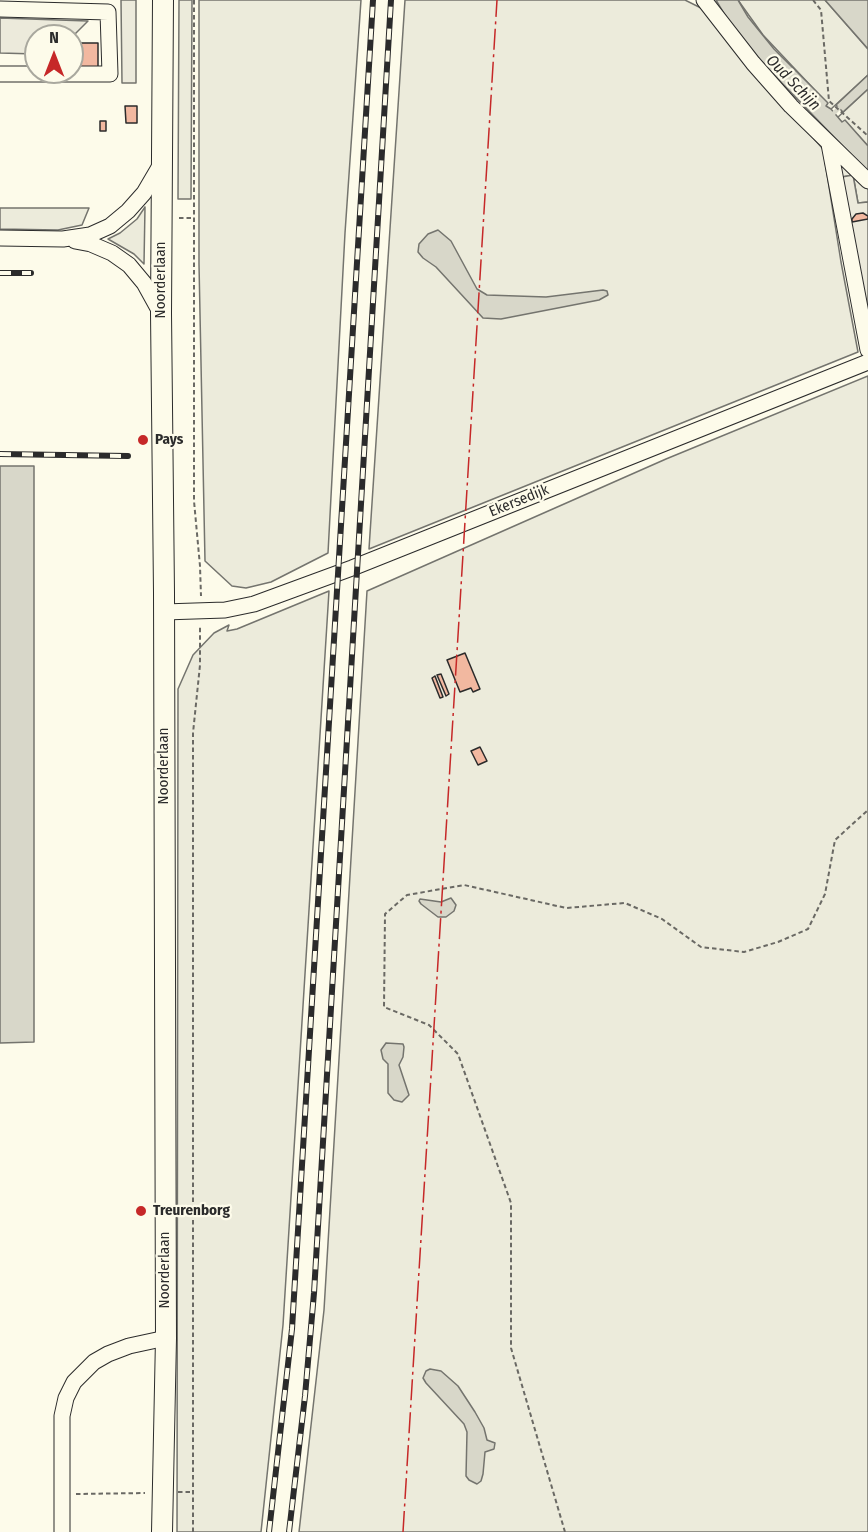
<!DOCTYPE html>
<html>
<head>
<meta charset="utf-8">
<style>
  body { margin:0 }
  #map { position:relative; width:868px; height:1532px; overflow:hidden; background:#fdfbea; font-family:"Fira Sans Condensed",sans-serif }
  canvas { display:block }
  .north { position:absolute; left:24px; top:24px; width:60px; height:60px; box-sizing:border-box; background:#fdfbea; border:2px solid #a9a89e; border-radius:50%; rotate:0deg; font-size:16px; font-weight:700; line-height:24px; text-align:center; color:#2b2b2b }
  .north::after { content:''; display:block; margin:auto; width:21px; height:27px; background:#c62828; clip-path:polygon(50% 0,100% 100%,50% 72%,0 100%) }
</style>
</head>
<body>
<div id="map">
<canvas width="868" height="1532"></canvas>
<div class="north">N</div>
</div>
<script>
const ctx = document.querySelector('canvas').getContext('2d');
ctx.lineJoin = 'round';
function fill(path, color) {
  ctx.fillStyle = color;
  ctx.fill(path, 'evenodd');
}
function toPath(rows) {
  const path = new Path2D();
  for (const r of rows) {
    path.moveTo(r[0], r[1]);
    for (let i = 2; i < r.length; i += 2) path.lineTo(r[i], r[i + 1]);
  }
  return path;
}
function trace(path, color, width, dash) {
  ctx.strokeStyle = color;
  ctx.lineWidth = width;
  ctx.lineCap = dash ? 'butt' : 'round';
  ctx.setLineDash(dash || []);
  ctx.stroke(path);
}
function drawText(font, color, halo, rows, align = 'center') {
  ctx.font = font + ' "Fira Sans Condensed",sans-serif';
  ctx.lineWidth = 4.5;
  ctx.setLineDash([]);
  ctx.textBaseline = 'middle';
  ctx.strokeStyle = halo;
  ctx.fillStyle = color;
  for (const [text, x, y, turn = 0] of rows) {
    ctx.save();
    ctx.translate(x, y);
    ctx.rotate((+turn || 0) * Math.PI / 180);
    ctx.textAlign = isNaN(turn) ? turn : align;
    if (halo) ctx.strokeText(text, 0, 0);
    ctx.fillText(text, 0, 0);
    ctx.restore();
  }
}
const green = toPath([
  [179,0,192,0,191,199,178,199,179,0],
  [199,0,361,0,345,233,328,553,271,582,246,588,232,586,205,561,199,264,199,0],
  [405,0,685,0,705,10,744,60,823,149,841,262,858,352,369,549,405,0],
  [738,0,825,0,868,49,868,75,830,110,826,106,827,103,763,35,738,0],
  [868,89,868,146,845,121,843,123,837,118,868,89],
  [840,158,868,186,868,202,858,203,853,175,842,177,840,158],
  [145,207,144,264,134,254,108,239,120,233,137,219,145,207],
  [0,208,89,208,82,225,58,230,0,229,0,208],
  [868,376,868,1532,299,1532,324,1310,367,591,666,459,868,376],
  [329,591,283,1325,261,1532,177,1532,178,689,193,655,214,633,229,625,227,631,237,629,329,591]
]);
const parking = toPath([
  [121,0,136,0,136,83,122,83,121,0],
  [0,18,88,21,72,37,36,36,36,54,0,53,0,18],
  [853,175,858,203,868,202,868,313,842,177,853,175]
]);
const water = toPath([
  [716,0,738,0,748,17,774,49,828,103,826,106,831,109,842,122,845,120,868,146,868,172,748,48,729,22,716,0],
  [825,0,868,0,868,49,825,0],
  [868,75,868,89,843,112,836,105,868,75],
  [438,230,451,241,477,289,487,295,546,297,603,290,607,291,608,295,599,300,501,319,483,318,436,267,423,258,418,252,419,244,428,234,438,230],
  [0,466,34,466,34,1042,0,1043,0,466],
  [451,898,456,905,454,911,446,917,438,917,421,904,419,901,420,899,441,902,451,898],
  [386,1043,403,1044,404,1047,403,1057,399,1065,409,1095,402,1102,394,1100,388,1093,388,1064,383,1059,381,1050,386,1043],
  [430,1369,441,1371,458,1386,475,1412,484,1428,487,1440,495,1443,494,1449,485,1452,483,1474,481,1481,477,1484,469,1480,466,1476,467,1432,464,1424,426,1383,423,1378,426,1371,430,1369]
]);
const stream = toPath([
  [831,116,839,108]
]);
const building = toPath([
  [75,43,98,43,98,67,72,67,75,43],
  [125,106,137,106,137,123,126,123,125,106],
  [100,121,106,121,106,131,100,131,100,121],
  [863,213,868,216,868,219,852,222,852,219,856,214,863,213],
  [465,653,480,689,473,692,471,688,460,692,447,660,465,653],
  [441,674,449,694,446,696,437,675,441,674],
  [435,676,443,697,440,698,432,678,435,676],
  [480,747,487,761,478,765,471,751,480,747]
]);
const path = toPath([
  [194,0,194,501,200,566,201,596],
  [813,0,821,10,829,101,868,136],
  [179,218,194,218],
  [178,1492,193,1492],
  [76,1494,145,1493],
  [193,1532,193,733,200,665,200,626],
  [565,1532,511,1348,511,1203,458,1054,429,1025,384,1007,385,914,407,895,464,885,566,908,625,903,662,919,701,947,744,952,778,942,808,929,825,894,835,840,868,810]
]);
const minor = toPath([
  [704,0,753,63,791,106,868,181],
  [0,9,108,12,110,74,0,74],
  [829,144,868,350],
  [0,238,63,239,90,235,110,226,128,211,144,193,161,164],
  [75,241,91,244,112,253,129,265,144,283,160,312],
  [164,612,225,610,254,604,352,568,868,362],
  [62,1532,62,1416,66,1398,74,1382,94,1362,108,1354,129,1346,166,1338]
]);
const major = toPath([
  [162,1532,166,1338,164,593,161,313,163,0]
]);
const rail = toPath([
  [0,273,31,273],
  [0,454,128,456],
  [269,1532,292,1329,373,0],
  [289,1532,305,1396,314,1293,391,0]
]);
const power = toPath([
  [403,1532,497,0]
]);
const markers = [
  [143,440,6,"#c62828"],
  [141,1211,6,"#c62828"]
];
const streetNames = [
  ["Noorderlaan",161,280,-90],
  ["Ekersedijk",519,501,-22],
  ["Noorderlaan",164,766,-90],
  ["Noorderlaan",165,1270,-90]
];
const poiNames = [
  ["Pays",155,440],
  ["Treurenborg",153,1211]
];
const waterNames = [
  ["Oud Schijn",793,83,46]
];
fill(green, '#ecebdb');
trace(green, '#74746e', 1.5);
fill(parking, '#eceadb');
trace(parking, '#74746e', 1.5);
fill(water, '#d8d7c9');
trace(water, '#74746e', 1.5);
trace(stream, '#d8d7c9', 4);
fill(building, '#f2b8a0');
trace(building, '#2b2b2b', 1.5);
trace(minor, '#2b2b2b', 17);
trace(major, '#2b2b2b', 22);
trace(path, '#6a6964', 2, [4.5, 3]);
trace(minor, '#fdfbea', 15);
trace(major, '#fdfbea', 20);
trace(rail, '#2b2b2b', 6);
trace(rail, '#fdfbea', 4, [11]);
trace(power, '#c62828', 1.5, [21, 4.5, 3, 4.5]);
for (const [x, y, r, color] of markers) {
  const dot = new Path2D();
  dot.arc(x, y, r, 0, 2 * Math.PI);
  ctx.fillStyle = color;
  ctx.fill(dot);
  trace(dot, '#fdfbea', 2);
}
drawText('15px', '#2b2b2b', '#fdfbea', streetNames);
drawText('bold 15px', '#2b2b2b', '#fdfbea', poiNames, 'left');
drawText('italic 16px', '#2b2b2b', '#fdfbea', waterNames);
</script>
</body>
</html>
